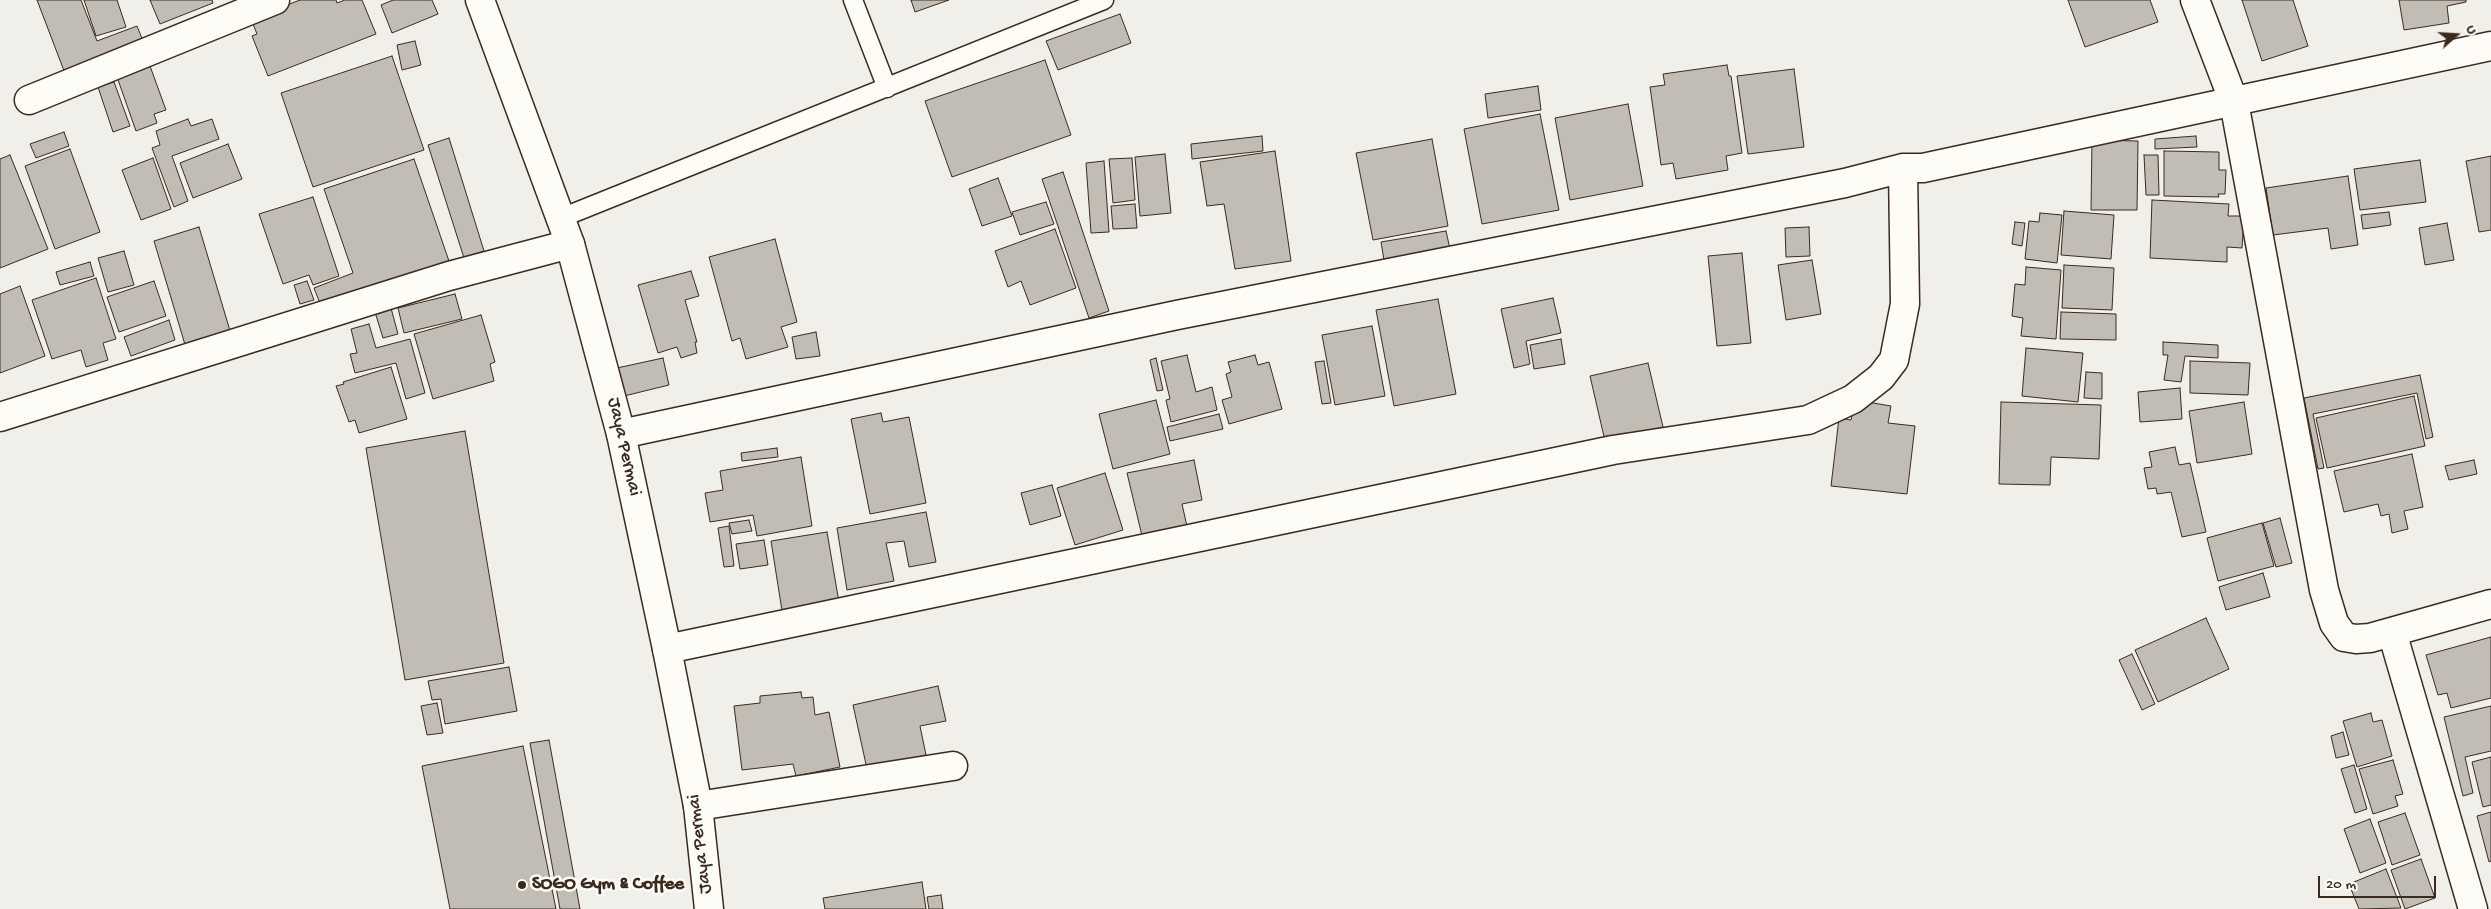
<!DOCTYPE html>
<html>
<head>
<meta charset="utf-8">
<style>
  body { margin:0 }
  #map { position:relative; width:2491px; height:909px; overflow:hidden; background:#f1efea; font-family:"Gochi Hand",sans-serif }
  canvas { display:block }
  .north { position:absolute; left:2431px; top:10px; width:50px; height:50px; -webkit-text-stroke:4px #fdfcf7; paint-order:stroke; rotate:71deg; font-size:14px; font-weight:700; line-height:20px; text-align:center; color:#3b2a1e }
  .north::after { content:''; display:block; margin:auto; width:18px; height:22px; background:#3b2a1e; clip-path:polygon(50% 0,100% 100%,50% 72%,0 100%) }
  .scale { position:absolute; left:2318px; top:876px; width:118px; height:22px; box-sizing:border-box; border:2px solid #3b2a1e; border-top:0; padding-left:6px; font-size:15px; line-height:18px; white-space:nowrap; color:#3b2a1e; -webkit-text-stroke:4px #fdfcf7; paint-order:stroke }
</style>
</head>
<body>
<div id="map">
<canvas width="2491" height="909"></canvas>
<div class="north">U</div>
<div class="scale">20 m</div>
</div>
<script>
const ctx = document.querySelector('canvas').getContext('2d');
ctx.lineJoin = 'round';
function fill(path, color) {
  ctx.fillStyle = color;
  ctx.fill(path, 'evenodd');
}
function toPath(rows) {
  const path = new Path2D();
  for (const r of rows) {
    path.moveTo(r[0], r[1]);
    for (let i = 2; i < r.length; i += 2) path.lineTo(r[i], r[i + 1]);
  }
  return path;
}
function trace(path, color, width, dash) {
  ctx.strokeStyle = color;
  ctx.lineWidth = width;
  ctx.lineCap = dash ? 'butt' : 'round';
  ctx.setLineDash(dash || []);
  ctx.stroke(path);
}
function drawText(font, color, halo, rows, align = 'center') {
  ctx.font = font + ' "Gochi Hand",sans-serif';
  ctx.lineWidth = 5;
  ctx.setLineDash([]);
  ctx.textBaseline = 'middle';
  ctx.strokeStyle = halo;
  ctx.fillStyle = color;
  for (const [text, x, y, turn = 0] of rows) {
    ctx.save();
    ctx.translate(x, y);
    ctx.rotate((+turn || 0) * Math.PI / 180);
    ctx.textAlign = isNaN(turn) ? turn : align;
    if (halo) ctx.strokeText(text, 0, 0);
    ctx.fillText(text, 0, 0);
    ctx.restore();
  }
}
const building = toPath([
  [37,0,81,0,97,41,137,26,145,46,66,76,37,0],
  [84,0,117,0,126,27,96,36,84,0],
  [150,0,212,0,213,3,160,24,150,0],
  [300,0,336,0,337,3,345,0,362,0,376,34,268,76,252,36,257,34,251,19,300,0],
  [393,0,432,0,438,14,392,33,381,5,393,0],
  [911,0,949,0,915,12,911,0],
  [2068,0,2150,0,2158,22,2085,47,2068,0],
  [2242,0,2293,0,2308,46,2262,61,2242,0],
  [2399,0,2466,0,2466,2,2447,6,2449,23,2404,30,2399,0],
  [1120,14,1131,43,1058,70,1046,41,1120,14],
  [415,41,421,65,402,70,397,45,415,41],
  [392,56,424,150,313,187,281,93,392,56],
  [1045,60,1071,135,952,177,925,101,1045,60],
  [1727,65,1729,76,1731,76,1742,153,1726,156,1728,170,1676,179,1673,163,1661,165,1650,87,1665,85,1663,74,1727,65],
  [150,66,166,110,154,114,157,123,136,131,117,77,150,66],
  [1794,69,1804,147,1748,154,1737,76,1794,69],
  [114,82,130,126,113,132,98,87,114,82],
  [1538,86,1541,110,1488,118,1485,94,1538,86],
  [1628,104,1643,186,1570,200,1555,118,1628,104],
  [1540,114,1559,210,1482,224,1464,129,1540,114],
  [188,119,191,126,212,119,219,139,172,156,188,201,174,207,152,148,160,145,156,131,188,119],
  [64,132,69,146,36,158,30,144,64,132],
  [1262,136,1263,151,1192,159,1191,144,1262,136],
  [2196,136,2197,147,2155,149,2155,139,2196,136],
  [449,138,484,251,464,258,428,145,449,138],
  [1432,139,1448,226,1373,240,1356,153,1432,139],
  [2092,140,2138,141,2137,210,2091,210,2092,140],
  [228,144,242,179,193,198,180,163,228,144],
  [70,149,100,232,55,249,25,166,70,149],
  [1275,151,1291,261,1235,269,1224,204,1207,206,1200,162,1275,151],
  [2164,151,2219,152,2219,170,2226,170,2225,194,2218,194,2219,197,2164,196,2164,151],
  [1165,154,1171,213,1140,216,1135,157,1165,154],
  [10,155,48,249,0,268,0,159,10,155],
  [2144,155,2158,155,2159,195,2146,195,2144,155],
  [2491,156,2491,230,2479,232,2466,161,2491,156],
  [153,158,171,209,141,220,122,170,153,158],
  [1132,158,1135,200,1113,203,1109,159,1132,158],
  [414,159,450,264,321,306,314,288,353,273,324,189,414,159],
  [2420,160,2426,202,2360,210,2354,169,2420,160],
  [1104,161,1109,232,1091,233,1086,163,1104,161],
  [1063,172,1109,311,1089,318,1042,179,1063,172],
  [2348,176,2358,245,2331,249,2328,228,2273,235,2266,188,2348,176],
  [998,178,1012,216,982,226,969,189,998,178],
  [313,197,339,276,313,285,309,275,283,284,259,214,313,197],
  [2152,200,2229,204,2228,216,2244,216,2242,248,2227,247,2227,262,2150,258,2152,200],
  [1046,202,1054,224,1020,235,1012,212,1046,202],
  [1135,204,1137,228,1113,229,1111,206,1135,204],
  [2064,211,2114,215,2111,259,2061,255,2064,211],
  [2389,212,2391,225,2363,229,2361,215,2389,212],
  [2040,213,2062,215,2057,263,2025,259,2029,221,2039,222,2040,213],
  [2015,222,2025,223,2022,246,2012,244,2015,222],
  [2447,223,2454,260,2425,265,2419,228,2447,223],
  [199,227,231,334,186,348,154,241,199,227],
  [1809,227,1810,256,1786,257,1785,228,1809,227],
  [1055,229,1076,288,1030,305,1021,281,1008,287,995,251,1055,229],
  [1446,231,1450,249,1384,260,1381,242,1446,231],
  [775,239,797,322,781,327,788,347,746,359,740,338,732,341,709,257,775,239],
  [124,251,134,285,108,292,98,258,124,251],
  [1742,253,1751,343,1717,346,1708,256,1742,253],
  [1812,260,1821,314,1786,320,1778,265,1812,260],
  [90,262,94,276,60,285,56,272,90,262],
  [2064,265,2114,268,2112,310,2062,308,2064,265],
  [2026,267,2061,270,2056,339,2021,336,2023,318,2012,316,2015,284,2025,285,2026,267],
  [691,271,699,296,685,300,697,342,695,342,697,353,681,358,677,347,658,353,638,285,691,271],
  [96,278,116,339,103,343,108,360,86,367,81,350,52,359,32,300,96,278],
  [154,281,166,316,119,332,107,297,154,281],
  [307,281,314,300,300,304,294,285,307,281],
  [20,286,45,356,0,373,0,294,20,286],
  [455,294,462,319,404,333,398,308,455,294],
  [1553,298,1561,333,1526,341,1530,364,1514,368,1501,309,1553,298],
  [1438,299,1456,394,1394,406,1376,310,1438,299],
  [391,308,398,334,383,338,375,312,391,308],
  [2061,312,2116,314,2116,340,2060,339,2061,312],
  [481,315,495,362,490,364,494,381,433,399,414,334,481,315],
  [169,320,175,340,131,356,124,337,169,320],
  [369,324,376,348,410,339,425,393,406,399,396,363,355,373,350,354,357,353,351,329,369,324],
  [1372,326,1385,396,1335,405,1322,335,1372,326],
  [816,332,820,356,796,359,792,337,816,332],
  [1561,339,1565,364,1534,369,1530,345,1561,339],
  [2163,342,2218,345,2218,358,2185,356,2181,382,2164,380,2168,355,2163,355,2163,342],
  [2026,348,2083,353,2078,402,2022,396,2026,348],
  [1187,355,1196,392,1212,387,1217,410,1171,422,1166,400,1170,399,1161,361,1187,355],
  [1255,355,1258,365,1269,362,1282,409,1229,424,1222,400,1232,397,1226,374,1231,372,1228,362,1255,355],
  [663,358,669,385,624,396,617,368,663,358],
  [1156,358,1163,390,1157,391,1150,360,1156,358],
  [1324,361,1331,403,1322,404,1315,362,1324,361],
  [2190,361,2250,363,2248,395,2190,393,2190,361],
  [1648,363,1663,427,1605,441,1590,376,1648,363],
  [391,367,407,419,359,433,355,420,349,422,336,386,344,384,343,382,391,367],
  [2086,372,2102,373,2102,399,2084,398,2086,372],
  [2420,375,2433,437,2426,439,2417,393,2313,414,2324,468,2318,469,2304,398,2420,375],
  [2180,388,2182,419,2140,422,2138,392,2180,388],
  [2414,396,2425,446,2327,468,2316,418,2414,396],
  [1156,400,1170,454,1113,469,1099,414,1156,400],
  [1855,400,1891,406,1888,423,1915,426,1907,494,1831,486,1839,418,1851,420,1855,400],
  [2001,402,2101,405,2099,459,2051,457,2050,485,1999,484,2001,402],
  [2244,402,2252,454,2197,463,2189,411,2244,402],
  [881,413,883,422,909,417,926,503,870,514,851,419,881,413],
  [1219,414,1223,429,1170,441,1167,427,1219,414],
  [465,431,504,663,405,680,366,448,465,431],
  [2175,447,2179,465,2190,463,2206,532,2182,537,2171,492,2157,494,2156,488,2148,489,2144,468,2152,467,2149,452,2175,447],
  [777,448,778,457,742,461,741,453,777,448],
  [2412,454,2423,507,2404,511,2408,529,2392,533,2389,514,2381,516,2378,504,2344,512,2334,471,2412,454],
  [801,457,812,526,757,536,753,515,710,522,705,493,723,490,720,471,801,457],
  [1194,460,1202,500,1182,504,1188,531,1143,540,1127,473,1194,460],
  [2474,460,2477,474,2449,480,2445,466,2474,460],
  [1105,473,1123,530,1075,545,1057,488,1105,473],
  [1052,485,1061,516,1030,525,1021,493,1052,485],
  [926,512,936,562,909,567,904,541,886,543,894,581,847,590,837,528,926,512],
  [2280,518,2292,563,2276,567,2263,523,2280,518],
  [749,520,752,531,732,534,729,523,749,520],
  [2262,523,2274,566,2218,581,2207,538,2262,523],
  [729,526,734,566,724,567,718,528,729,526],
  [827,532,840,608,783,617,771,541,827,532],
  [764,540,768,565,740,569,736,544,764,540],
  [2263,573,2270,597,2226,610,2219,587,2263,573],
  [2206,618,2229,669,2158,702,2135,650,2206,618],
  [2491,637,2491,698,2451,708,2447,693,2438,695,2426,655,2491,637],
  [2132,654,2155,704,2142,710,2119,660,2132,654],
  [509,667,517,711,445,724,441,699,432,700,428,681,509,667],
  [938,686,946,721,920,726,926,755,867,769,853,705,938,686],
  [801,692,802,698,813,697,815,715,829,712,840,767,796,776,793,764,742,770,734,706,760,703,760,696,801,692],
  [437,703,443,733,427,735,421,706,437,703],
  [2491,706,2491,751,2465,757,2473,793,2463,796,2444,717,2491,706],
  [2371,713,2373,722,2382,720,2392,756,2357,767,2343,721,2371,713],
  [2343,732,2349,755,2336,758,2331,736,2343,732],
  [549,740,580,909,560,909,530,743,549,740],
  [523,746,556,909,450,909,422,766,523,746],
  [2491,757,2491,805,2483,807,2472,762,2491,757],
  [2393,760,2403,794,2395,796,2398,806,2373,814,2359,769,2393,760],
  [2354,765,2367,809,2355,813,2341,769,2354,765],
  [2491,812,2491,861,2489,862,2477,816,2491,812],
  [2405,813,2420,855,2392,865,2378,822,2405,813],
  [2370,819,2386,863,2360,873,2344,829,2370,819],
  [2421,859,2435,898,2405,909,2391,870,2421,859],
  [2386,869,2401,908,2359,909,2349,884,2386,869],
  [922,882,926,909,825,909,823,898,922,882],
  [941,895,943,909,929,909,927,897,941,895]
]);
const service = toPath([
  [853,0,887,88],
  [561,218,1104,0]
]);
const minor = toPath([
  [2195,0,2234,102,2324,590,2334,623,2344,637,2356,639,2370,638,2491,604],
  [29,100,275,0],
  [0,417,449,276,570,244],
  [621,434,1177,315,1845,183,1903,168,1923,168,2491,46],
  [2392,632,2473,909],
  [667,649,1613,450,1808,420,1853,399,1881,377,1894,360,1905,304,1903,168],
  [698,806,953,766]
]);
const tertiary = toPath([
  [480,0,570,244,621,434,667,649,698,806,709,909]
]);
const markers = [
  [522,885,5,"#3b2a1e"]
];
const streetNames = [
  ["Jaya Permai",623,447,77],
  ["Jaya Permai",701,844,-97]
];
const poiNames = [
  ["SOGO Gym & Coffee",532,885]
];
fill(building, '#c1bcb4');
trace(building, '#3b2a1e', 1);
trace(service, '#3b2a1e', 21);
trace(minor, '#3b2a1e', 31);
trace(tertiary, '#3b2a1e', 31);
trace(service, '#fdfcf7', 18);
trace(minor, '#fdfcf7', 28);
trace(tertiary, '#fdfcf7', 28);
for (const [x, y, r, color] of markers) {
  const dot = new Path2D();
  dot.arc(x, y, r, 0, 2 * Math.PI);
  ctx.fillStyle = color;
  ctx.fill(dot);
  trace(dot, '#fdfcf7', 2);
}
drawText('19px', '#3b2a1e', '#fdfcf7', streetNames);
drawText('bold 19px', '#3b2a1e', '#fdfcf7', poiNames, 'left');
</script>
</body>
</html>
